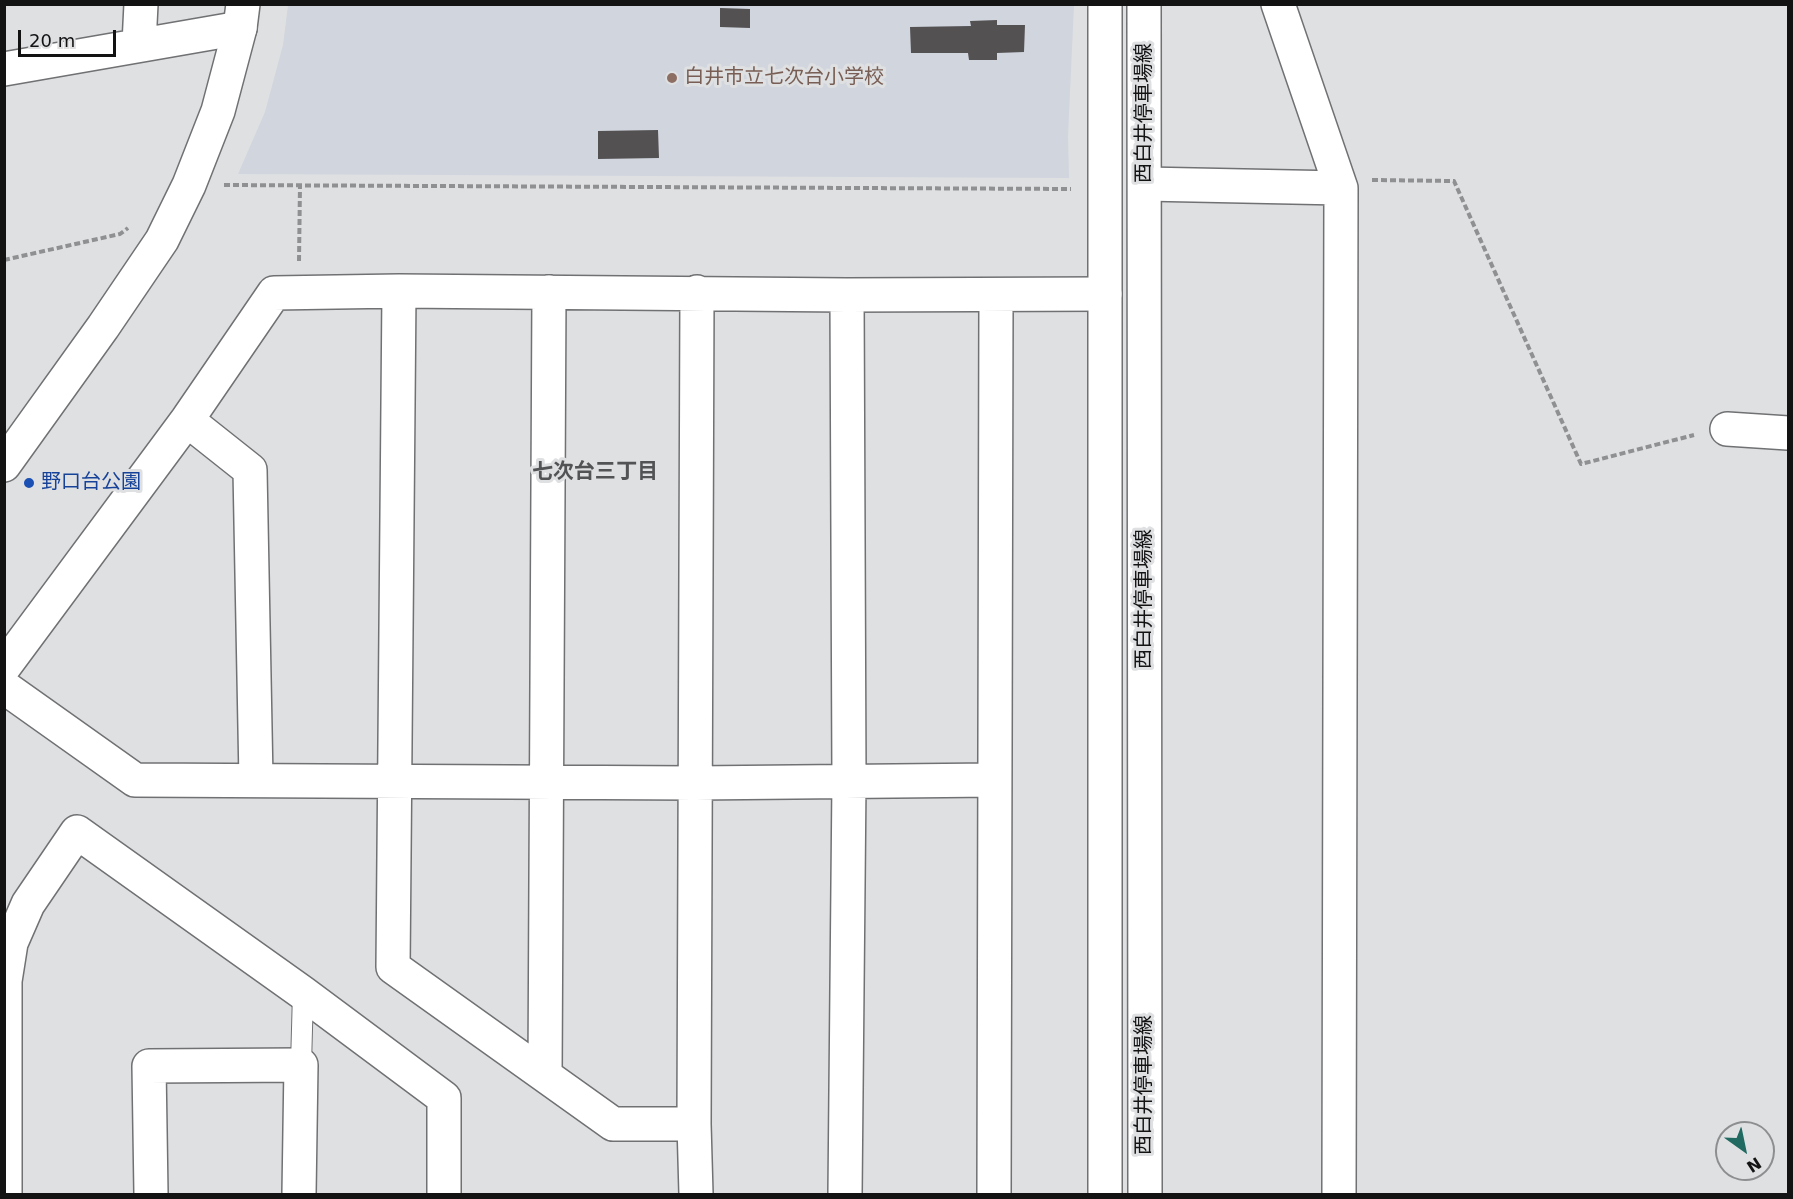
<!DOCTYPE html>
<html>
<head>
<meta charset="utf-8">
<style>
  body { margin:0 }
  #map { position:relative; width:1793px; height:1199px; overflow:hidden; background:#dfe0e2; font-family:"DejaVu Sans",sans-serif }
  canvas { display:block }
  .frame { position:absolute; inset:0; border:6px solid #131314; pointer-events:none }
  .north { position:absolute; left:1715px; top:1121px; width:60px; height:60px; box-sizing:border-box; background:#dfe0e2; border:2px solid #8d8e90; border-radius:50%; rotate:147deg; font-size:16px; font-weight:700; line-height:24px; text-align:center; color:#131314 }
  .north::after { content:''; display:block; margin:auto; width:21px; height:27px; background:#206a62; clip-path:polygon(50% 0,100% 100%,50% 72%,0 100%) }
  .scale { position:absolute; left:18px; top:30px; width:98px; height:27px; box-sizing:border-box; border:3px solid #131314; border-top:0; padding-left:8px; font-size:18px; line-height:21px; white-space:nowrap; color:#131314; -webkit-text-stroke:4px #dfe0e2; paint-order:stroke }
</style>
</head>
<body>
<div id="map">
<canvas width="1793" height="1199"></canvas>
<div class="frame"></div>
<div class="north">N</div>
<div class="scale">20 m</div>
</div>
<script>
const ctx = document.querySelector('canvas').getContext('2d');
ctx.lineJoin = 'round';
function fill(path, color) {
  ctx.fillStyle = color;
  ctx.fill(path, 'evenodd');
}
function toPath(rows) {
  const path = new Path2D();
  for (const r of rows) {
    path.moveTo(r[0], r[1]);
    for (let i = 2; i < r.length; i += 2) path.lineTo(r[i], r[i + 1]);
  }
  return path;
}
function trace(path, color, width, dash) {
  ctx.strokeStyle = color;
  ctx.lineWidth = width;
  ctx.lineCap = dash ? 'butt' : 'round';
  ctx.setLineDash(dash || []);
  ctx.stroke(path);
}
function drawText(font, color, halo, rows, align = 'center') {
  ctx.font = font + ' "DejaVu Sans","Noto Sans JP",sans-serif';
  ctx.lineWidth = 6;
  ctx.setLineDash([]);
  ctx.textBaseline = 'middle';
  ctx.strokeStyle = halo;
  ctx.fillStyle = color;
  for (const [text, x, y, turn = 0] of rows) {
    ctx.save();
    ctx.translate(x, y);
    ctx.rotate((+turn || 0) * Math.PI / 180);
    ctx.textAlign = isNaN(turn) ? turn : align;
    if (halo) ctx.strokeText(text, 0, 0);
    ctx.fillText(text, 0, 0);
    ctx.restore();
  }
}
const built = toPath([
  [288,5,1074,5,1068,136,1069,178,238,174,265,112,283,45]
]);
const building = toPath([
  [720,8,750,9,750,28,720,27],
  [997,20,997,25,1025,25,1024,52,997,53,997,60,969,60,968,53,911,53,910,27,971,26,970,21],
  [658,130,659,158,598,159,598,131]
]);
const path = toPath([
  [1372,180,1454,181,1581,464,1694,435],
  [224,185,1071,189],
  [4,260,120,234,128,228],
  [299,261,300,185]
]);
const lane = toPath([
  [301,1065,303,993]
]);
const street = toPath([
  [1278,4,1341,188],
  [139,44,141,4],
  [4,69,240,28],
  [1145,184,1341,188,1339,1194],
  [399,291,393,967,613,1124,694,1124],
  [187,420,250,470,256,780],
  [1727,429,1788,433],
  [4,667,187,420,274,293,399,291,847,295,1105,294],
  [4,687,135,780,695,783,994,780],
  [545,1075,549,292],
  [5,1194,5,981,11,943,28,904,77,832,303,993,444,1098,444,1194],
  [151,1194,149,1066,301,1065,299,1194],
  [696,1194,694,1124,697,292],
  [845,1194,849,781,847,295],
  [994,1194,996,295]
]);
const secondary = toPath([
  [1105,4,1105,1194],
  [1144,4,1145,1194],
  [4,465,103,327,162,240,189,185,218,111,240,28,243,4]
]);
const markers = [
  [672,78,6,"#8d6e63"],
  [29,483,6,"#1a4fb4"]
];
const educationNames = [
  ["白井市立七次台小学校",684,78]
];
const streetNames = [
  ["西白井停車場線",1145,113,-90],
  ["西白井停車場線",1145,599,-90],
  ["西白井停車場線",1145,1085,-90]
];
const transitNames = [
  ["野口台公園",41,483]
];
const neighbourhoodNames = [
  ["七次台三丁目",595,473]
];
fill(built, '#d1d5de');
fill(building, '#535152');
trace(lane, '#707173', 22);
trace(street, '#707173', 36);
trace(secondary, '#707173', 36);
trace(path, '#8f9091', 4, [6, 3]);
trace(lane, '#fff', 20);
trace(street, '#fff', 33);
trace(secondary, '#fff', 33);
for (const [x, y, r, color] of markers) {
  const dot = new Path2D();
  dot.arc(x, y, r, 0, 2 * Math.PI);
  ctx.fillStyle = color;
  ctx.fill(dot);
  trace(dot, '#dfe0e2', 2);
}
drawText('20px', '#785e54', '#dfe0e2', educationNames, 'left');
drawText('20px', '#131314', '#dfe0e2', streetNames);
drawText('20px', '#164399', '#dfe0e2', transitNames, 'left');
drawText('bold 21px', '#525355', '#dfe0e2', neighbourhoodNames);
</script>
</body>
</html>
